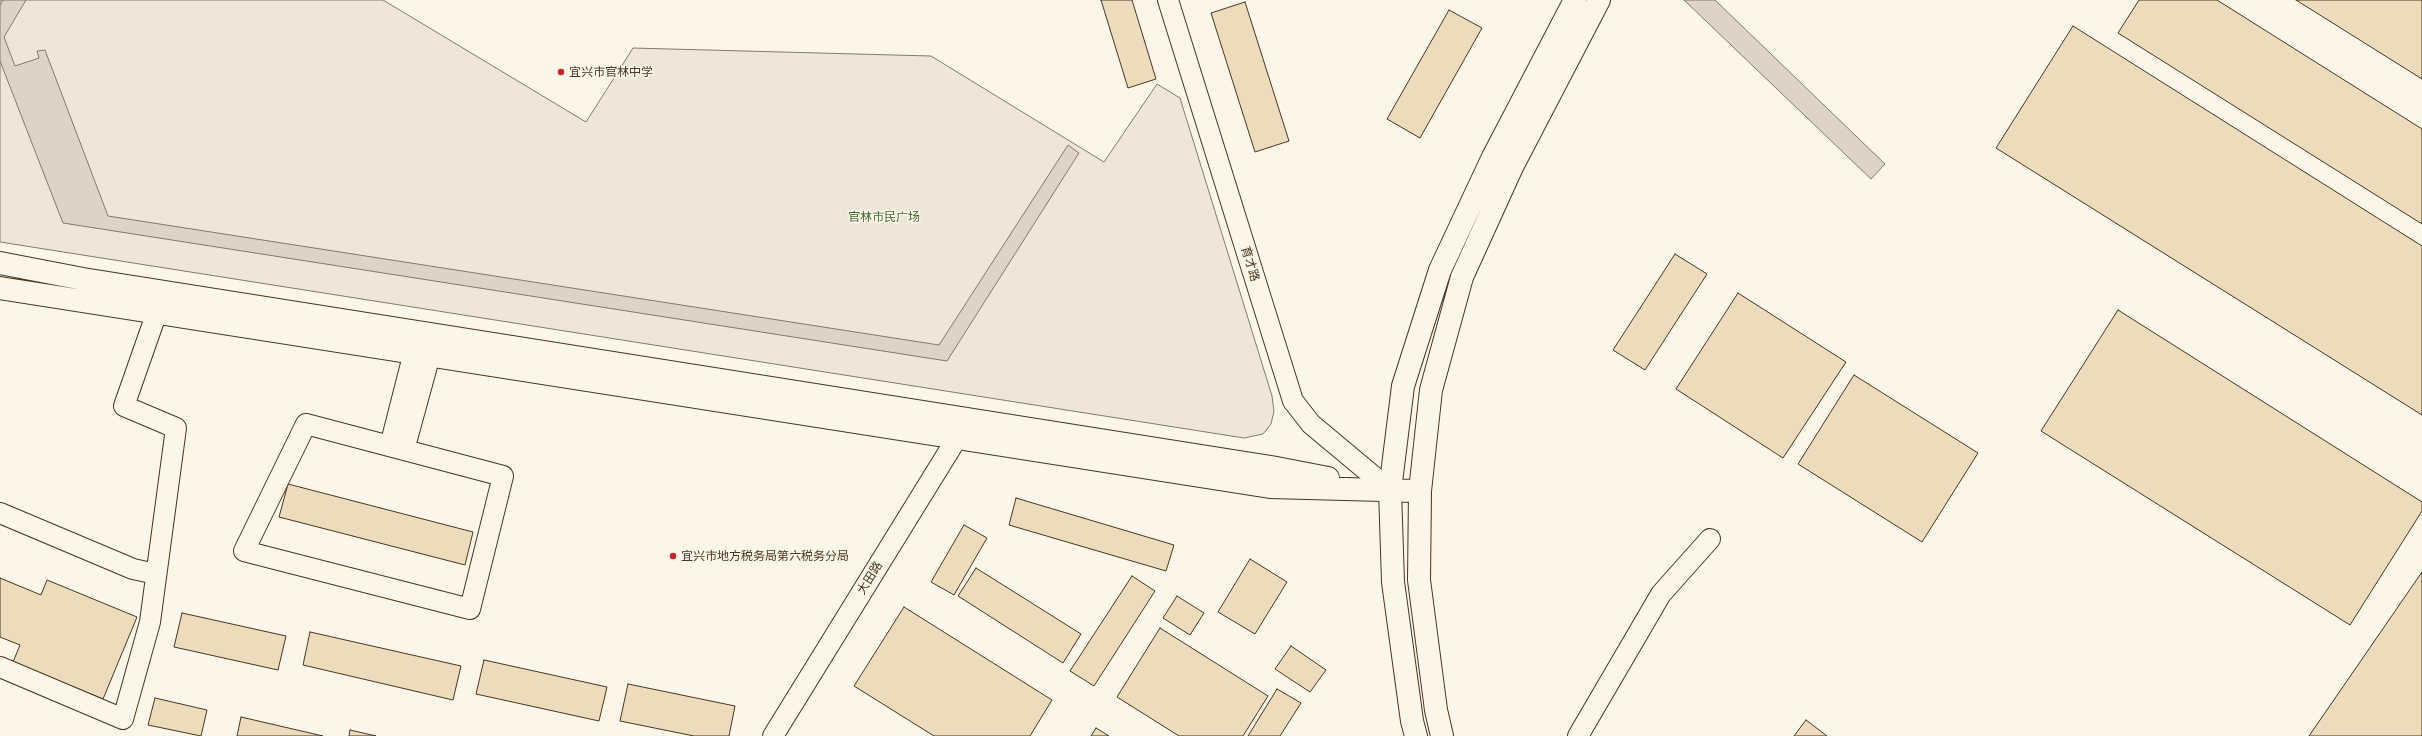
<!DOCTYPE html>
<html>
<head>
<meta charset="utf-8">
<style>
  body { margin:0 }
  canvas { display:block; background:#fbf6e9 }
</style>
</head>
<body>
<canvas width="2422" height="736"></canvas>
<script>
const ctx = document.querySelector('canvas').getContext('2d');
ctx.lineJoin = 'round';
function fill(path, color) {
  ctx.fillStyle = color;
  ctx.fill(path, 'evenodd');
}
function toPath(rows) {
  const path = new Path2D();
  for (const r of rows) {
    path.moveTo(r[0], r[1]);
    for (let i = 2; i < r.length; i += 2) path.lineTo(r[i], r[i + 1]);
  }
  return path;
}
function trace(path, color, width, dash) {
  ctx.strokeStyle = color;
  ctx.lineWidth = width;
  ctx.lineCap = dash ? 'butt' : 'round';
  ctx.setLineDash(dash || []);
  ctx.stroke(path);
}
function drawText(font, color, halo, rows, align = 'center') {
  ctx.font = font + ' "Public Sans","Noto Sans SC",sans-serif';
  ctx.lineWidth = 3;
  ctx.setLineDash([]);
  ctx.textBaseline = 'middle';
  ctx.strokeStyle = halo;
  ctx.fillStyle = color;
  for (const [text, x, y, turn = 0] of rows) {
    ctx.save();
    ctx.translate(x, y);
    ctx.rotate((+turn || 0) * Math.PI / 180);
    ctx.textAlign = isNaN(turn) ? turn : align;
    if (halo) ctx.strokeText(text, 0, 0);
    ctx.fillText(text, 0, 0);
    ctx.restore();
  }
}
const green = toPath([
  [0,0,383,0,586,122,633,48,931,56,1104,162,1157,84,1180,98,1272,396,1274,411,1271,424,1263,434,1244,438,0,242,0,0]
]);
const water = toPath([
  [3,0,26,0,4,37,15,66,39,58,37,51,45,50,108,216,939,345,1068,145,1079,153,947,361,63,223,0,61,0,5,3,0],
  [1684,0,1715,0,1885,164,1871,179,1684,0]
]);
const building = toPath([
  [1101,0,1132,0,1156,79,1128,88,1101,0],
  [2139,0,2217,0,2422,129,2422,224,2118,33,2139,0],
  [2296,0,2422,0,2422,79,2296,0],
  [1245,2,1289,141,1255,152,1211,13,1245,2],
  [1449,10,1482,28,1420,138,1387,119,1449,10],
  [2073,26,2422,246,2422,415,1996,148,2073,26],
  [1675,254,1707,274,1645,370,1613,350,1675,254],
  [1738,293,1846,362,1783,458,1676,389,1738,293],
  [2118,310,2422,502,2422,511,2350,625,2041,431,2118,310],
  [1854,375,1978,453,1922,542,1798,464,1854,375],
  [288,484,473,532,465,565,279,517,288,484],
  [1016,498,1174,545,1166,571,1009,525,1016,498],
  [964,525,987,538,954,595,931,582,964,525],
  [1250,559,1287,582,1255,634,1218,612,1250,559],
  [976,568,1081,634,1063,663,958,596,976,568],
  [2422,572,2422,736,2309,736,2422,572],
  [1132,576,1155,591,1094,686,1070,671,1132,576],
  [0,578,41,595,47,580,137,617,103,699,13,662,20,645,0,637,0,578],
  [1177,596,1204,613,1190,635,1163,618,1177,596],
  [904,607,1052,700,1030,736,934,736,854,686,904,607],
  [182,613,286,636,278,670,174,647,182,613],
  [1160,628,1268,696,1243,736,1179,736,1117,697,1160,628],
  [310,632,461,666,453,700,303,665,310,632],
  [1291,646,1326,670,1310,692,1275,669,1291,646],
  [484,660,607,687,599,721,476,694,484,660],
  [628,684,735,706,729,736,694,736,620,721,628,684],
  [1277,689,1301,703,1280,736,1248,736,1277,689],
  [155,698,207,710,201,736,148,725,155,698],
  [241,717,323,736,237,736,241,717],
  [1806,720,1827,736,1794,736,1806,720],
  [1096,728,1109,736,1091,736,1096,728],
  [350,730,376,736,349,736,350,730]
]);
const minor = toPath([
  [1168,0,1293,401,1311,424,1390,490],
  [306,424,503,476,470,609,244,551,306,424],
  [390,446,414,352],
  [404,450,430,355],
  [0,513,133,569,156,574],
  [0,667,123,719,150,622,176,428,124,406,157,312],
  [773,736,957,438,959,424],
  [1578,736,1661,594,1710,539]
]);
const major = toPath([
  [0,263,83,279,1271,467,1328,478],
  [0,288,1270,487,1420,491],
  [1416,736,1412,721,1393,582,1390,490,1403,386,1440,270,1493,157,1575,0],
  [1442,736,1436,710,1419,580,1420,491,1431,390,1462,277,1512,167,1599,0]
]);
const markers = [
  [561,72,4,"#c62828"],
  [673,556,4,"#c62828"]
];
const poiNames = [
  ["宜兴市官林中学",569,72],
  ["宜兴市地方税务局第六税务分局",681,556]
];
const parkNames = [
  ["官林市民广场",884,217]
];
const streetNames = [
  ["育才路",1250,264,73],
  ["大田路",870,578,-58]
];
fill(green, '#ede6d9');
trace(green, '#887966', 1);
fill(water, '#dcd4c6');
trace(water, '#887966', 1);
fill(building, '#ecdcbc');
trace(building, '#4a3520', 1);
trace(minor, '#4a3520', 22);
trace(major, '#4a3520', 24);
trace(minor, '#fbf6e9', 20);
trace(major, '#fbf6e9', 22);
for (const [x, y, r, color] of markers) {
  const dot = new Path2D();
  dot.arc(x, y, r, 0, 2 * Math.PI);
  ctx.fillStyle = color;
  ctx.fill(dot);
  trace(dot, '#fbf6e9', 1.5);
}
drawText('12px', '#4a3520', '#fbf6e9', poiNames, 'left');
drawText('12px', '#436837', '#fbf6e9', parkNames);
drawText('12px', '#4a3520', '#fbf6e9', streetNames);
</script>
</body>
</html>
